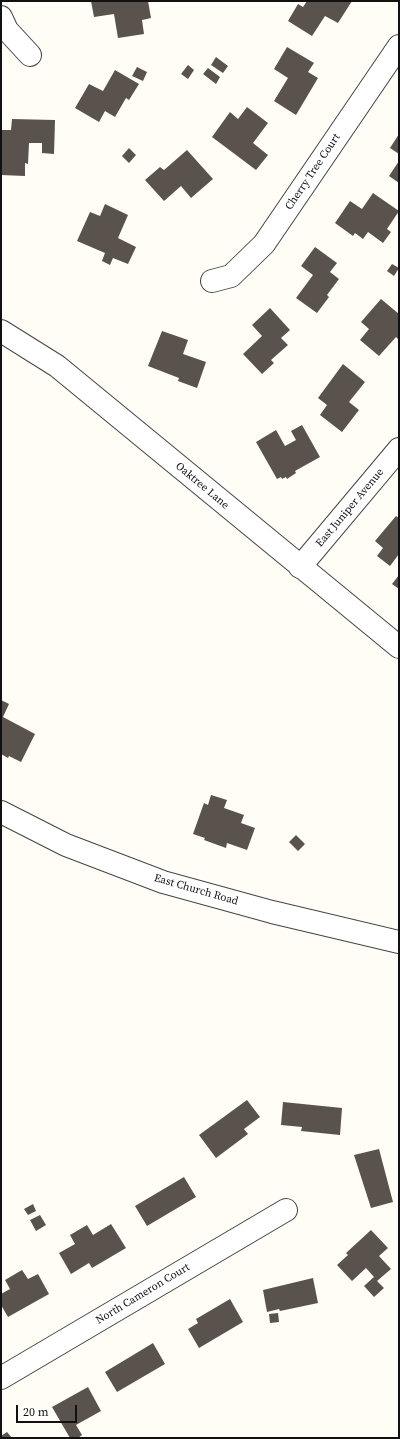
<!DOCTYPE html>
<html>
<head>
<meta charset="utf-8">
<style>
  body { margin:0 }
  #map { position:relative; width:400px; height:1439px; overflow:hidden; background:#fffdf5; font-family:"Source Serif 4",serif }
  canvas { display:block }
  .frame { position:absolute; inset:0; border:2px solid #111; pointer-events:none }
  .scale { position:absolute; left:16px; top:1405px; width:61px; height:18px; box-sizing:border-box; border:2px solid #111; border-top:0; padding-left:5px; font-size:12px; line-height:14px; white-space:nowrap; color:#111; -webkit-text-stroke:3px #fff; paint-order:stroke }
</style>
</head>
<body>
<div id="map">
<canvas width="400" height="1439"></canvas>
<div class="frame"></div>
<div class="scale">20 m</div>
</div>
<script>
const ctx = document.querySelector('canvas').getContext('2d');
ctx.lineJoin = 'round';
function fill(path, color) {
  ctx.fillStyle = color;
  ctx.fill(path, 'evenodd');
}
function toPath(rows) {
  const path = new Path2D();
  for (const r of rows) {
    path.moveTo(r[0], r[1]);
    for (let i = 2; i < r.length; i += 2) path.lineTo(r[i], r[i + 1]);
  }
  return path;
}
function trace(path, color, width, dash) {
  ctx.strokeStyle = color;
  ctx.lineWidth = width;
  ctx.lineCap = dash ? 'butt' : 'round';
  ctx.setLineDash(dash || []);
  ctx.stroke(path);
}
function drawText(font, color, halo, rows, align = 'center') {
  ctx.font = font + ' "Source Serif 4",serif';
  ctx.lineWidth = 4;
  ctx.setLineDash([]);
  ctx.textBaseline = 'middle';
  ctx.strokeStyle = halo;
  ctx.fillStyle = color;
  for (const [text, x, y, turn = 0] of rows) {
    ctx.save();
    ctx.translate(x, y);
    ctx.rotate((+turn || 0) * Math.PI / 180);
    ctx.textAlign = isNaN(turn) ? turn : align;
    if (halo) ctx.strokeText(text, 0, 0);
    ctx.fillText(text, 0, 0);
    ctx.restore();
  }
}
const building = toPath([
  [91,1,148,1,151,18,142,20,144,34,118,38,114,14,94,17],
  [307,1,352,1,338,23,325,16,312,36,288,21,298,4,303,7],
  [287,47,314,63,308,72,318,78,296,115,274,101,288,78,274,69],
  [216,57,228,66,223,73,211,65],
  [188,65,194,70,188,79,181,74],
  [137,67,147,72,143,81,132,76],
  [208,68,220,77,216,84,203,74],
  [115,70,139,84,129,100,126,98,115,117,105,111,99,122,75,108,89,84,103,91],
  [247,107,268,123,253,143,268,155,256,170,212,137,230,112,238,119],
  [12,119,55,120,54,154,42,153,42,143,29,143,28,164,25,163,25,176,1,175,1,130,11,130],
  [399,134,399,154,390,148],
  [129,148,136,155,129,163,122,156],
  [187,150,213,179,191,198,181,186,164,201,145,180,160,167,164,170],
  [399,161,399,183,389,176],
  [373,193,399,211,387,229,391,232,383,243,368,232,363,239,355,233,353,236,335,223,350,201,362,209],
  [105,204,128,215,118,238,136,247,128,264,113,258,110,265,102,261,105,253,77,241,90,212,100,216],
  [315,247,337,263,330,272,339,279,327,295,329,297,317,313,296,298,313,275,301,266],
  [392,264,399,268,394,276,387,271],
  [381,299,399,314,399,340,396,337,379,356,360,340,369,329,361,322],
  [270,308,290,330,281,338,288,345,271,360,274,363,262,374,243,354,262,336,252,325],
  [162,331,188,340,183,354,206,362,197,388,178,381,179,378,148,366],
  [343,364,365,382,349,402,359,410,342,432,320,415,327,405,318,398],
  [302,425,320,457,295,471,296,473,287,479,286,477,282,479,281,477,277,479,256,442,276,430,285,446,296,440,291,431],
  [396,516,399,518,399,554,390,566,377,556,383,548,375,541],
  [399,575,399,589,392,584],
  [1,700,9,704,3,717,35,734,21,762,9,756,8,758,1,754],
  [211,795,227,800,224,808,244,815,241,823,255,828,247,850,227,843,226,848,204,840,205,838,193,834,204,803,208,805],
  [296,835,305,844,298,851,289,842],
  [247,1100,260,1117,244,1129,248,1134,216,1158,199,1135],
  [283,1102,342,1108,340,1135,301,1131,302,1127,281,1125],
  [379,1149,393,1202,371,1208,354,1155],
  [184,1177,196,1197,147,1226,135,1206],
  [33,1204,36,1211,28,1215,24,1209],
  [40,1215,46,1225,36,1231,30,1220],
  [111,1224,126,1248,92,1268,89,1263,71,1274,59,1253,75,1244,70,1235,87,1225,93,1235],
  [371,1230,388,1248,379,1256,391,1269,377,1281,384,1288,374,1297,364,1286,374,1277,366,1268,352,1281,337,1265,348,1255,346,1253],
  [22,1270,28,1279,38,1274,49,1294,8,1317,1,1305,1,1294,10,1289,5,1280],
  [313,1278,318,1303,280,1311,279,1309,267,1312,263,1290],
  [230,1299,243,1322,199,1348,188,1329,198,1323,196,1319],
  [278,1313,279,1322,270,1323,269,1314],
  [153,1343,165,1364,117,1392,105,1372],
  [88,1387,101,1411,76,1425,82,1435,78,1438,70,1438,52,1407],
  [7,1432,12,1438,1,1438,1,1436]
]);
const minor = toPath([
  [1,17,7,30,30,55],
  [212,281,231,276,264,244,399,46],
  [300,567,399,449],
  [1,812,66,845,163,882,272,912,399,942],
  [1,1378,286,1210]
]);
const tertiary = toPath([
  [1,331,57,366,399,647]
]);
const streetNames = [
  ["Cherry Tree Court",313,172,-56],
  ["Oaktree Lane",202,486,40],
  ["East Juniper Avenue",350,508,-50],
  ["East Church Road",196,890,16],
  ["North Cameron Court",143,1294,-31]
];
fill(building, '#5a524d');
trace(minor, '#444', 24);
trace(tertiary, '#444', 24);
trace(minor, '#fff', 22);
trace(tertiary, '#fff', 22);
drawText('11px', '#111', '#fff', streetNames);
</script>
</body>
</html>
